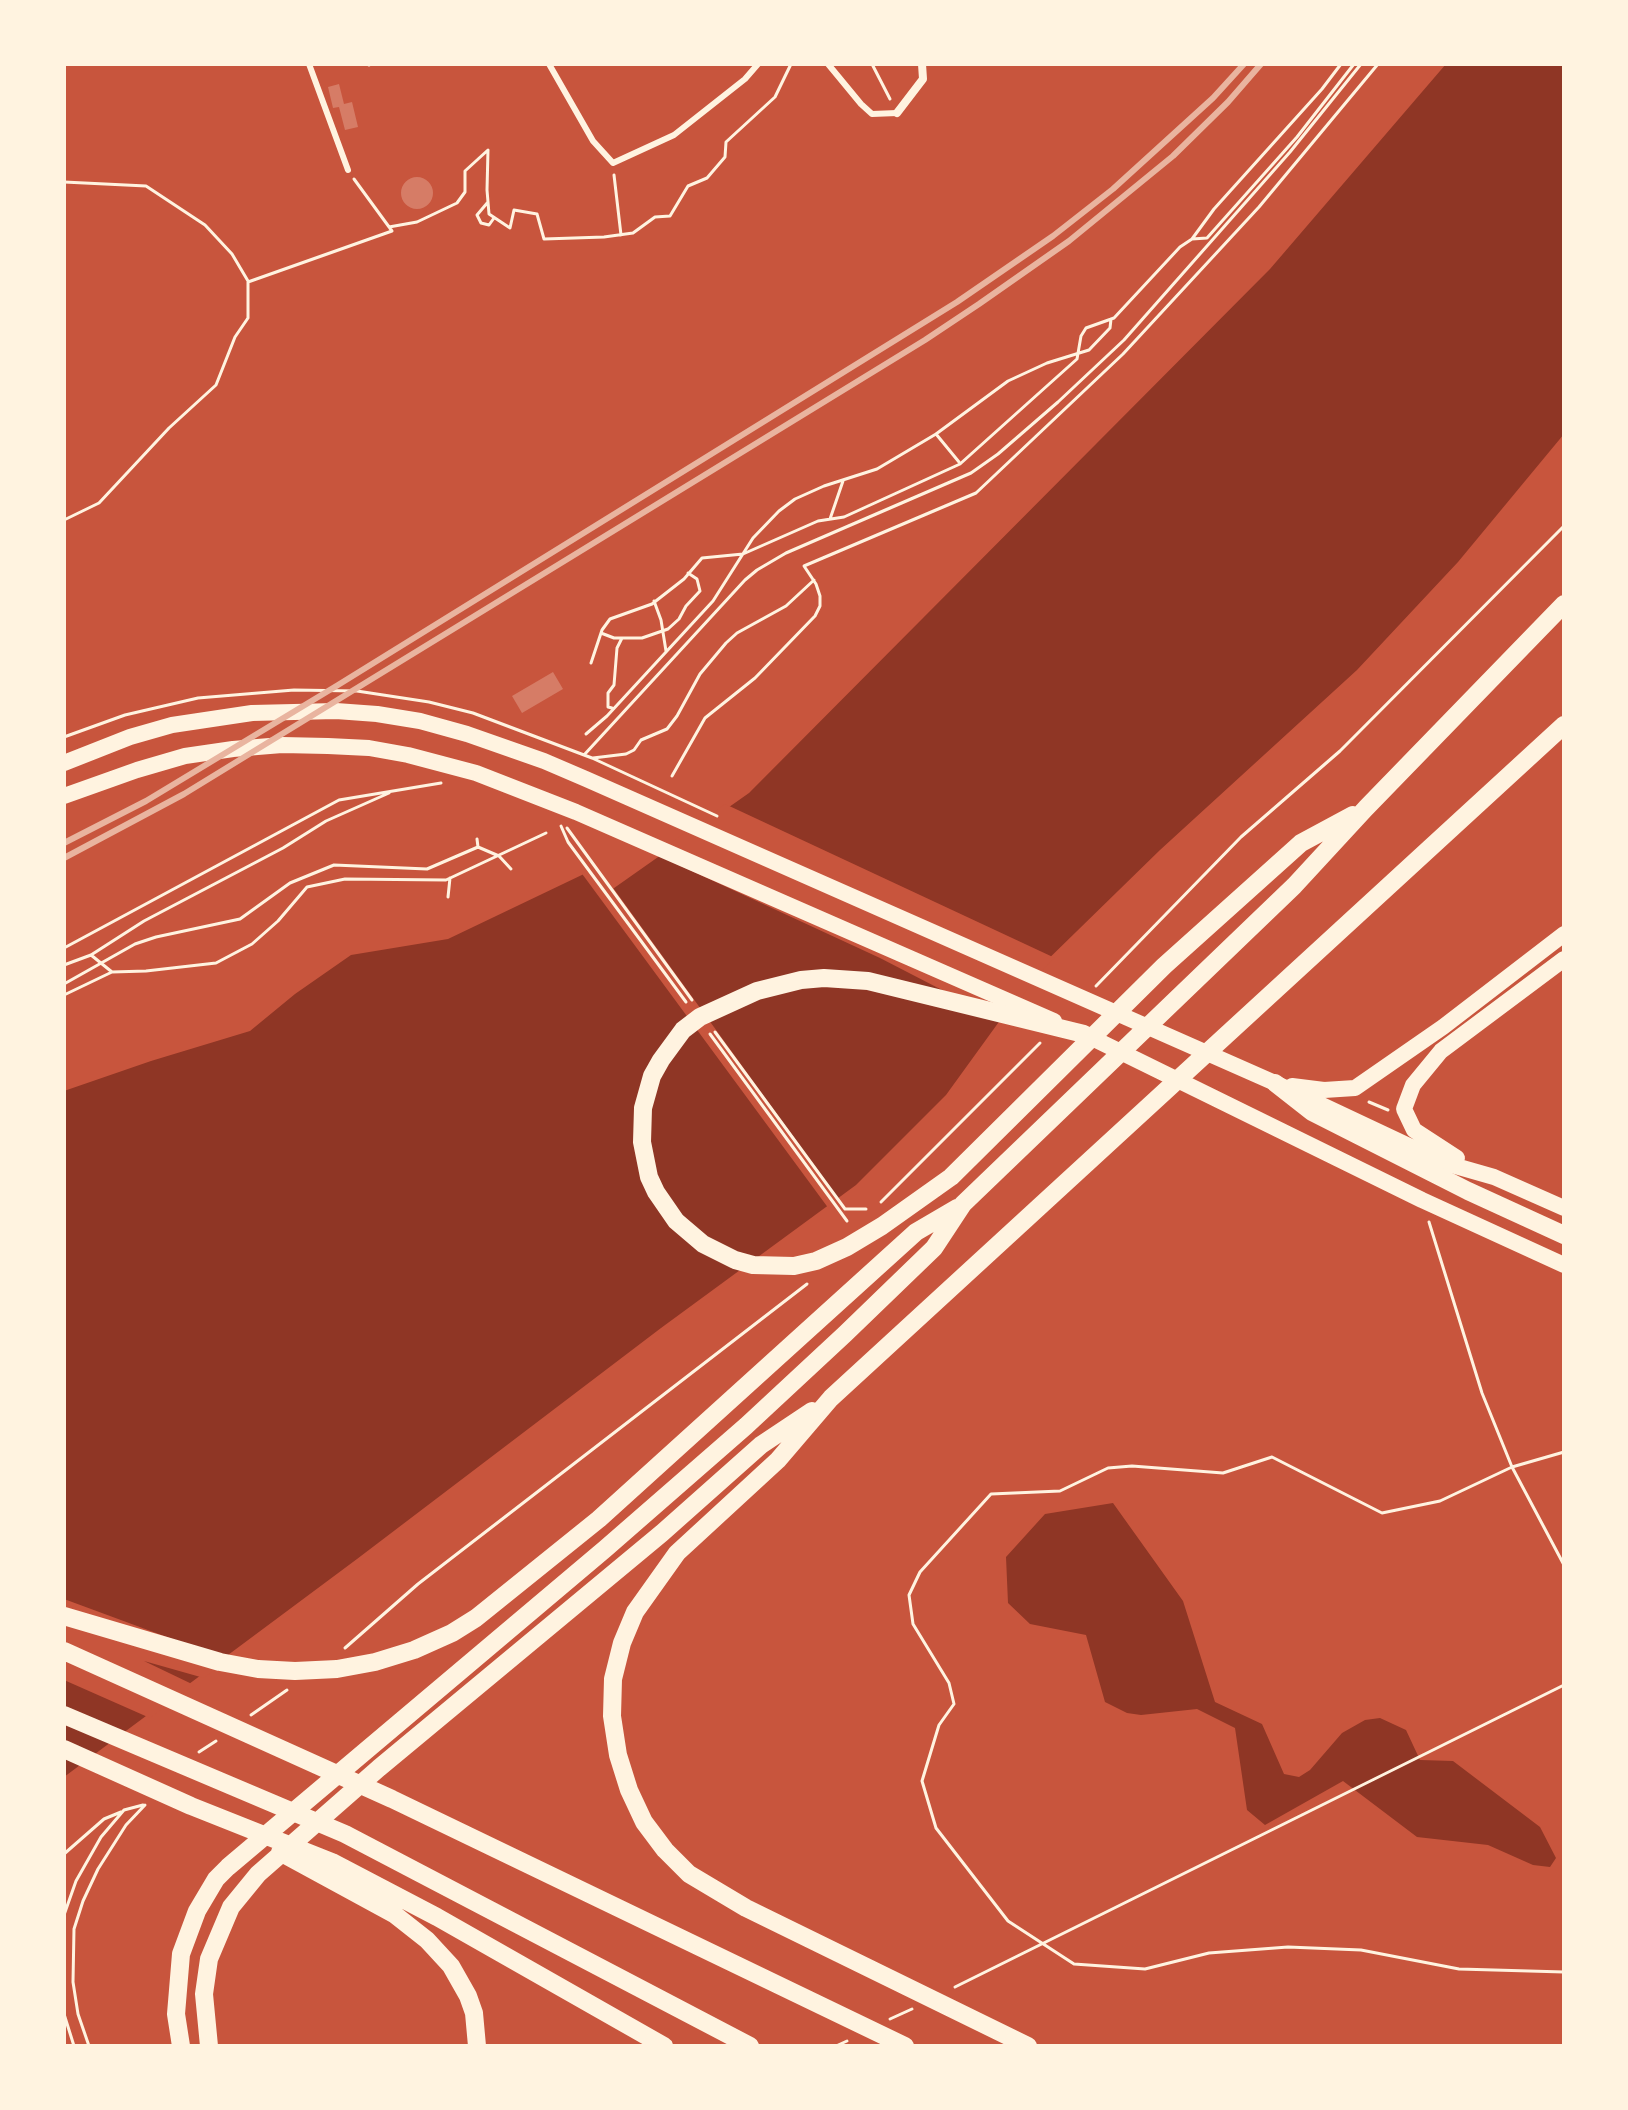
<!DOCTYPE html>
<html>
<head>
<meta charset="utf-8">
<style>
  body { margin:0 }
  #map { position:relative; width:1628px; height:2110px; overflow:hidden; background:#c8553d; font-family:"Titillium Web",sans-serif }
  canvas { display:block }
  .frame { position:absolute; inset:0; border:66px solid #fff3e0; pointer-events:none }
</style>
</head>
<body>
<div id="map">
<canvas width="1628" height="2110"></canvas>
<div class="frame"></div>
</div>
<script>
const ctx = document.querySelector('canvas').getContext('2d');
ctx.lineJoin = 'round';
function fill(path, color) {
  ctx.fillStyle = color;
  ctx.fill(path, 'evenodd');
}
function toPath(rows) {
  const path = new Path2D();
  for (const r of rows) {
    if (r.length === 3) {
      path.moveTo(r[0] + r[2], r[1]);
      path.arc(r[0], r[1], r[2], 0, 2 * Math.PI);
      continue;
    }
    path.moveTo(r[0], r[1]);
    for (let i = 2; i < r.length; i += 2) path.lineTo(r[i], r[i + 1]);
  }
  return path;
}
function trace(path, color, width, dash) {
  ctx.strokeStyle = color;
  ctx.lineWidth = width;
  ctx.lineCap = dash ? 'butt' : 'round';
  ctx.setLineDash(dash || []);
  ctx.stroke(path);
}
const water = toPath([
  [1446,64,1564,64,1564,434,1458,562,1357,670,1160,850,1035,972,946,1095,856,1185,661,1328,357,1559,64,1777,64,1091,151,1061,250,1031,295,994,351,955,448,939,586,873,607,893,749,793,1270,269],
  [1113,1503,1183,1601,1215,1702,1262,1724,1284,1774,1299,1777,1310,1770,1342,1733,1365,1720,1380,1718,1406,1730,1420,1760,1453,1761,1540,1827,1556,1858,1550,1867,1533,1865,1488,1845,1417,1837,1343,1781,1265,1825,1247,1810,1235,1728,1197,1709,1141,1715,1127,1713,1105,1702,1086,1635,1030,1624,1008,1603,1006,1557,1045,1514]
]);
const pier = toPath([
  [725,804,1055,958,1038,974,1004,1022,880,958,655,854],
  [585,869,607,888,611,885,840,1201,829,1209,580,871],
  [64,1599,175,1640,231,1657,204,1678,144,1661,194,1685,150,1718,64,1680]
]);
const building = toPath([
  [339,84,344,104,352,102,358,127,345,130,339,107,333,108,328,87],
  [417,193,16],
  [553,672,563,689,522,713,512,696]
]);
const path = toPath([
  [369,64,369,65],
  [872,64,890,99],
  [614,175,621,235],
  [64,182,146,186,205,225,232,254,248,281],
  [488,202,477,215,481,223,489,225,494,218],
  [389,227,417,222,457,203,465,192,465,171,488,150,487,190,489,214,510,228,514,210,537,214,544,239,604,237,633,233,655,217,670,216,688,186,707,178,725,157,726,142,775,97,791,64],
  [1192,239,1207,238,1297,137,1354,64],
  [936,434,959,462],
  [830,519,843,481],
  [64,520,99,503,169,428,216,385,235,337,248,318,248,282,392,231,354,179],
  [654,601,661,620,666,651],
  [601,633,614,638,642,638,668,629,679,619,686,606,700,591,697,579,688,573],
  [591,663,602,630,610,619,652,604,684,579,702,558,743,554,818,521,844,517,960,464,1077,359,1081,336,1086,328,1114,318,1180,247,1192,239,1214,209,1322,89,1341,64],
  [612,708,608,707,608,693,614,685,617,648,622,638],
  [586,734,607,716,713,601,753,538,779,511,795,499,824,486,877,469,936,434,1008,381,1047,363,1089,350,1110,328,1111,319],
  [64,737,125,715,198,698,294,690,357,691,429,702,473,713,592,758,717,816],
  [584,755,745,580,757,570,786,553,971,473,998,454,1058,402,1124,340,1290,152,1361,64],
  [593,758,626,754,634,750,641,740,667,729,677,716,700,674,726,643,737,633,786,606,814,580],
  [672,776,705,718,755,678,815,616,820,606,820,596,816,584,804,566,976,493,1123,354,1259,207,1378,64],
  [561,826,568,842,686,1002],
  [567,828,692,1000],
  [477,839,478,847],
  [448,897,450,878],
  [64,948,339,800,441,783],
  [91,955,112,972],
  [64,965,91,955,144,921,283,848,326,821,389,793],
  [64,984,135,944,156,937,240,919,290,883,334,865,427,869,478,847,499,856,511,869],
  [1096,986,1241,837,1340,751,1564,526],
  [64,995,112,972,146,971,216,963,252,944,278,921,307,887,345,879,446,880,546,833],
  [715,1032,845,1209,866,1209],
  [710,1034,847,1221],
  [1369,1102,1388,1110],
  [881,1202,1040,1043],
  [1429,1222,1482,1393,1512,1467,1440,1501,1382,1513,1272,1457,1223,1473,1132,1466,1108,1468,1060,1491,991,1494,920,1572,909,1595,913,1624,949,1683,954,1704,939,1725,922,1781,936,1828,1008,1921,1074,1964,1145,1969,1209,1953,1288,1947,1361,1950,1459,1969,1564,1972],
  [1564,1452,1512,1467,1564,1565],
  [345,1648,418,1584,807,1284],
  [251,1715,287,1690],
  [199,1752,216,1741],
  [64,1854,104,1819,121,1812],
  [64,1915,76,1881,101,1837,124,1810,143,1805],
  [955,1987,1564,1685],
  [64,2014,74,2046],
  [890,2019,912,2009],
  [89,2046,78,2014,73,1982,74,1929,83,1901,98,1869,126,1825,145,1805],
  [836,2046,847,2041]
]);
const service = toPath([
  [309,64,348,170],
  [549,64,593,141,613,163,674,135,745,79,758,64],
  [828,64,861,104,872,114,897,113]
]);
const minor = toPath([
  [897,113,923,79,922,64]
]);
const secondary = toPath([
  [64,763,130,737,172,725,252,713,336,711,377,714,420,721,467,734,544,761,586,779,1275,1083,1445,1163,1494,1177,1564,1208],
  [64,796,137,770,185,756,233,749,282,745,328,746,369,748,408,755,476,773,576,812,1054,1021],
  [1082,1033,1422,1200,1564,1265],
  [1292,1086,1324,1090,1355,1088,1443,1027,1564,934],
  [1457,1158,1414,1130,1404,1109,1413,1085,1441,1051,1564,959]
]);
const trunk = toPath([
  [1084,1034,868,981,824,978,801,980,757,991,700,1017,683,1030,661,1060,652,1076,643,1108,642,1142,649,1177,656,1192,676,1221,703,1244,735,1260,753,1265,794,1266,816,1261,847,1247,882,1226,951,1177,1164,966,1301,843,1353,815],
  [1275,1083,1312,1112,1468,1191,1564,1235],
  [64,1616,220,1662,258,1669,295,1671,337,1669,375,1662,414,1650,452,1633,476,1618,599,1519,916,1232,957,1208],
  [64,1651,392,1799,905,2046],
  [64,1715,345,1834,750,2046],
  [64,1749,191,1806,332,1862,437,1917,664,2046],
  [280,1852,394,1914,427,1940,451,1966,468,1996,474,2013,477,2046],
  [181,2046,176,2014,181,1954,197,1911,216,1879,228,1867,605,1549,746,1426,845,1334,934,1248,963,1204,1294,886,1366,808,1564,604],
  [209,2046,204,1994,209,1959,231,1907,258,1874,379,1768,662,1533,761,1445,812,1411],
  [1028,2046,746,1908,689,1874,665,1850,644,1822,629,1790,618,1755,612,1716,613,1679,622,1643,635,1612,677,1553,778,1460,831,1398,1564,725]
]);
const rail = toPath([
  [64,843,146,801,338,685,957,302,1053,236,1113,189,1213,98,1244,64],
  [64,858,184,794,925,340,979,304,1069,241,1173,156,1228,102,1261,64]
]);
fill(water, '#8f3625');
fill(pier, '#c8553d');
fill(building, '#d67c66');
trace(path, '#fff3e0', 3);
trace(service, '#fff3e0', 6);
trace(minor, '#fff3e0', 8);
trace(secondary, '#fff3e0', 16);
trace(trunk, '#fff3e0', 18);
trace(rail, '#e9b49f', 6);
</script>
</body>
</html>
